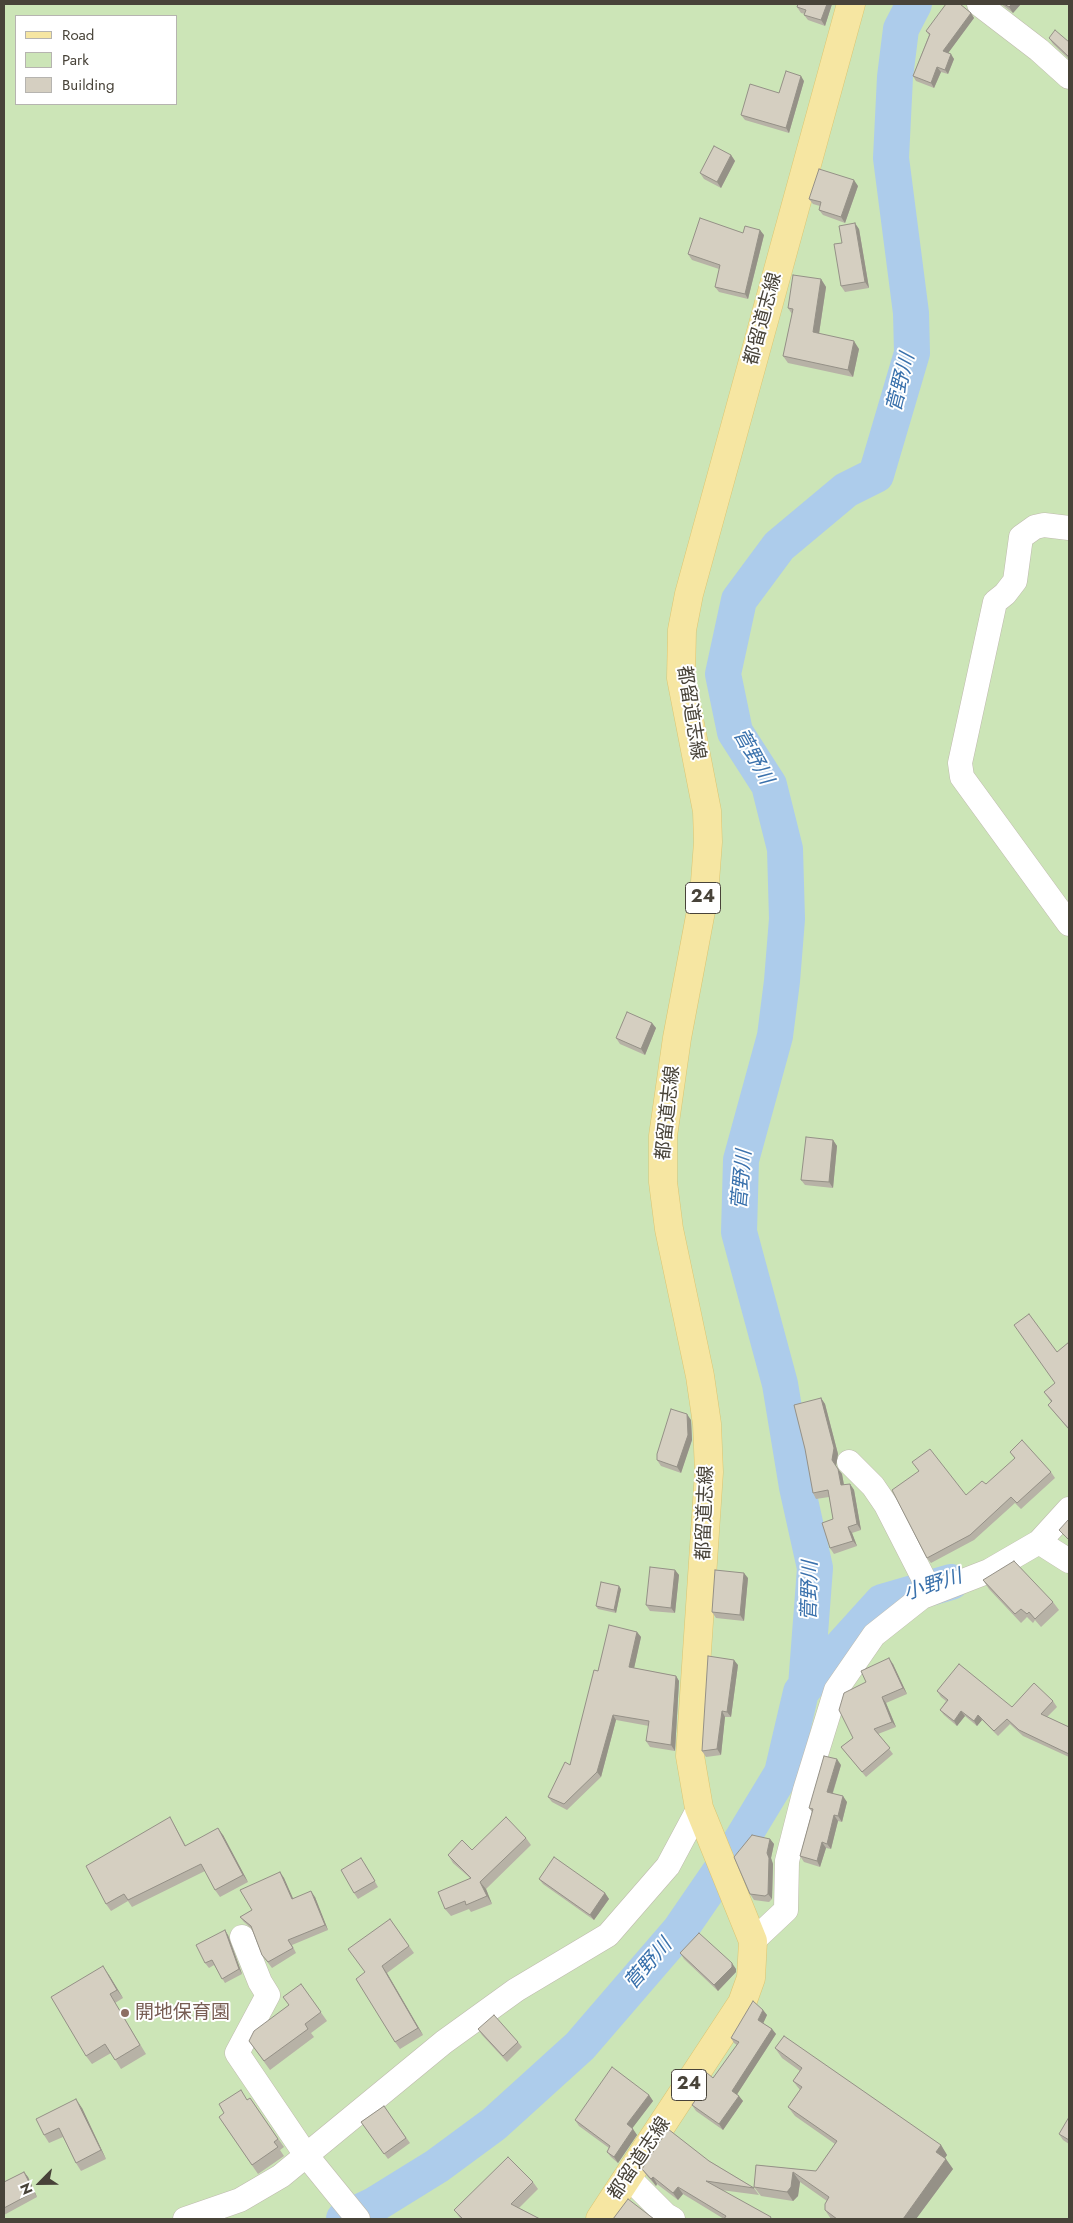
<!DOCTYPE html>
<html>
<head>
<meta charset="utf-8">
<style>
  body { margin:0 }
  #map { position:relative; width:1073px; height:2223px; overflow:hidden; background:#f4f2eb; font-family:Jost,sans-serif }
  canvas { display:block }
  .frame { position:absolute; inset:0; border:5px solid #484339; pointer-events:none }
  .legend { position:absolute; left:15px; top:15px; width:162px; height:90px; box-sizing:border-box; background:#fff; border:1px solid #b6b4b0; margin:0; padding:6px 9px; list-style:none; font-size:15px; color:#484339 }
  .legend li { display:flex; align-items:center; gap:10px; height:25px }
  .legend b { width:25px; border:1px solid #b6b4b0 }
  .north { position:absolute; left:15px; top:2158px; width:50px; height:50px; -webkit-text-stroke:4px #fff; paint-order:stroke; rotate:247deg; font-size:14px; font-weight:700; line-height:20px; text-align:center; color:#484339 }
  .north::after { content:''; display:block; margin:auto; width:18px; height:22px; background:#484339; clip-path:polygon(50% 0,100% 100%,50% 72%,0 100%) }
</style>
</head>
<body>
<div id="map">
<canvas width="1073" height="2223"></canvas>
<div class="frame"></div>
<ul class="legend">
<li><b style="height:6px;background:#f6e6a2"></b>Road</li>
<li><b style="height:14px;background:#cce5b7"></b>Park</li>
<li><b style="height:14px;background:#d5cfc1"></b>Building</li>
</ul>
<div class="north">N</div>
</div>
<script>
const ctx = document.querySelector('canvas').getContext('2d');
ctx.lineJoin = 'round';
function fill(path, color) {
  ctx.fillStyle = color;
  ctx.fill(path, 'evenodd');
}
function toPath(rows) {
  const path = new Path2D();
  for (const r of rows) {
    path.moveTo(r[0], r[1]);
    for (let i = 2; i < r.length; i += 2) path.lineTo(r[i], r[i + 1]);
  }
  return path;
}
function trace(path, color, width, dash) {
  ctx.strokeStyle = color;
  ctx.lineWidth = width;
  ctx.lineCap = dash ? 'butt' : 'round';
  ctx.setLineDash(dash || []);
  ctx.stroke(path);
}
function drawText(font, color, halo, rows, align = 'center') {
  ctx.font = font + ' Jost,"Noto Sans JP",sans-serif';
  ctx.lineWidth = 4;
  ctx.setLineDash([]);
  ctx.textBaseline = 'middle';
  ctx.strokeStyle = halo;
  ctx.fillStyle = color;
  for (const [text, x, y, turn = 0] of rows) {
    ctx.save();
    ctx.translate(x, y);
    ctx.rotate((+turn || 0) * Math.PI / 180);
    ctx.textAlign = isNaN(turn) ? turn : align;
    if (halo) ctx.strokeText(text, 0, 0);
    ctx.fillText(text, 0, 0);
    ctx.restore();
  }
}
const green = toPath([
  [4,4,1069,4,1069,2219,4,2219],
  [16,16,176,16,176,104,16,104]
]);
const river = toPath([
  [806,1686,815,1568,797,1487,780,1384,739,1232,741,1160,775,1036,782,981,787,919,785,849,769,785,735,732,723,674,739,600,779,546,846,490,876,475,912,353,911,313,891,158,895,77,901,29,914,4],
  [344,2219,374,2205,437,2166,494,2124,580,2046,680,1930,739,1844,782,1773,801,1692,806,1686,882,1602,951,1582]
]);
const minor = toPath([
  [979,4,1039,50,1069,77],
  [1069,528,1044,525,1035,527,1021,537,1015,581,1005,594,995,602,960,763,962,777,1069,924],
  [849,1462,873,1486,886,1505,931,1593],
  [1039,1542,1069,1561],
  [242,1937,260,1982,268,1995,237,2053,306,2155,358,2219],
  [753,1941,786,1910,787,1861,805,1790,836,1690,874,1635,922,1597,989,1571,1039,1542,1069,1509],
  [628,2177,666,2215,673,2219],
  [185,2219,240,2200,281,2176,444,2042,516,1990,608,1935,668,1866,699,1808]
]);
const primary = toPath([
  [600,2219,742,2003,751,1978,753,1941,699,1808,690,1756,709,1472,707,1424,700,1376,669,1229,663,1182,663,1136,677,1038,704,895,708,842,707,811,681,678,682,630,689,594,851,4]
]);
const wall = toPath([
  [798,4,832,4,825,26,808,20,804,15,805,14,801,13,797,7],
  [1001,4,1021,4,1013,13],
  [971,13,974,18,948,53,954,59,948,74,941,72,934,88,916,81,913,76,929,35,926,31],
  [1049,38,1069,42,1069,59,1053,44],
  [804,81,789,133,745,120,741,115,779,93],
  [731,155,735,161,721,188,704,179,700,173],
  [858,186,845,223,823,215,819,210,820,206,813,204,809,199],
  [859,229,869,288,845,292,841,286,842,243],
  [743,233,764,235,748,299,719,292,715,287,719,269,692,260,688,254],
  [821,279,826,287,819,334,859,349,853,377,788,363,783,356,792,314,788,308],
  [652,1023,656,1028,645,1055,620,1044,616,1038],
  [833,1140,837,1146,833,1188,805,1185,801,1180],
  [1069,1342,1069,1430,1048,1405,1051,1402,1044,1392,1055,1383,1057,1352],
  [821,1398,825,1404,838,1454,836,1466,842,1474,844,1485,850,1484,854,1490,861,1530,852,1533,857,1546,834,1554,830,1548,833,1519,829,1497,816,1499,813,1493],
  [691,1420,692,1440,681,1473,661,1466,657,1460],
  [1010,1452,1051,1472,1055,1478,1021,1509,1015,1503,974,1540,931,1563,927,1558,966,1495,986,1484,1015,1459],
  [675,1570,679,1575,675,1613,650,1611,646,1605],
  [748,1578,744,1621,716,1618,712,1612],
  [983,1580,1053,1602,1059,1610,1041,1627,1035,1620,1033,1623,1027,1617,1021,1623,989,1589],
  [621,1589,616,1613,598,1609,596,1606],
  [637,1632,641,1637,634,1668,676,1676,679,1681,675,1751,650,1747,646,1741,649,1726,616,1720,601,1777,567,1810,552,1802,548,1797,570,1765,598,1671],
  [893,1664,907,1694,886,1703,896,1727,878,1734,893,1754,866,1777,841,1747,853,1738,866,1682],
  [738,1665,731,1717,725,1717,721,1755,706,1757,702,1751],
  [937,1691,1012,1707,1053,1701,1057,1707,1047,1717,1069,1727,1069,1757,1023,1736,1010,1724,998,1736,982,1720,977,1726,965,1716,957,1726,944,1715,940,1710,946,1701,941,1697],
  [841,1765,833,1793,847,1802,842,1822,838,1821,831,1849,826,1848,820,1867,804,1862,800,1856,812,1812,809,1808],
  [170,1817,174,1824,186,1846,223,1835,248,1882,220,1897,215,1890,205,1871,132,1907,128,1901,111,1911,106,1904],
  [526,1838,531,1845,486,1889,492,1904,471,1912,469,1909,451,1916,445,1909,470,1878,453,1863,448,1855],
  [770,1839,774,1844,771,1858,773,1864,772,1899,769,1902,754,1900,750,1894],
  [365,1864,378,1887,358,1899,354,1893],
  [280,1872,284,1878,293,1899,315,1897,328,1930,292,1945,296,1953,272,1968,262,1955,252,1929,244,1922,240,1917,252,1910],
  [539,1879,605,1893,609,1899,594,1920,543,1884],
  [390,1919,414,1953,387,1973,423,2035,400,2049,395,2042,365,1972],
  [228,1935,242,1974,225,1983,214,1965,209,1968,205,1963],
  [680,1953,736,1969,736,1972,718,1991,684,1959],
  [109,1975,123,1998,115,2003,146,2054,121,2069,111,2053,92,2064,86,2056],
  [301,1984,327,2021,311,2033,314,2037,270,2070,249,2041,289,2005],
  [763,2010,767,2015,763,2023,772,2029,776,2034,737,2094,743,2101,723,2130,696,2111,692,2105,696,2100,693,2095,713,2078,737,2045,734,2043,731,2038],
  [478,2029,518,2042,522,2047,507,2062,482,2035],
  [775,2048,941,2145,947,2155,945,2158,953,2169,916,2219,831,2219,825,2210,827,2201,800,2182,798,2196,793,2201,761,2196,754,2187,756,2165,816,2171,835,2144,795,2116,788,2107,800,2090,793,2081,800,2071,782,2058],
  [649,2095,653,2101,632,2128,637,2135,618,2163,611,2157,607,2152,609,2148,579,2126,575,2120],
  [250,2098,284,2147,280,2150,284,2156,258,2174,219,2117],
  [384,2106,410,2143,388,2159,361,2122],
  [82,2108,106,2159,81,2171,76,2163,63,2137,49,2143,44,2135],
  [1069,2118,1069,2144,1063,2140,1059,2134],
  [709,2161,754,2188,759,2195,721,2190,772,2219,724,2219,683,2194,678,2200,657,2184,656,2186,647,2176,642,2169],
  [24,2172,28,2177,37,2197,4,2215,4,2182],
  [533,2182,538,2189,519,2208,540,2219,461,2219,454,2210]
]);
const shadedWall = toPath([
  [827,4,832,4,825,26,821,20],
  [1012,4,1021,4,1013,13,1009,7],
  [971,13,974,18,946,56,943,51],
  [951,54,954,59,948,74,945,70],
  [937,67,941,72,934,88,931,83],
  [801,76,804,81,789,133,786,128],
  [731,155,735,161,721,188,717,182],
  [854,180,858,186,845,223,841,217],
  [855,223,859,229,869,288,865,282],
  [760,230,764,235,748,299,745,294],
  [821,279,826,287,818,340,813,332],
  [854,341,859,349,853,377,848,370],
  [652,1023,656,1028,645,1055,641,1049],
  [833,1140,837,1146,833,1188,829,1182],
  [821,1398,825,1404,838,1454,836,1466,832,1460],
  [687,1414,691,1420,692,1440,681,1473,677,1467],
  [838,1469,842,1474,845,1491,841,1485],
  [850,1484,854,1490,861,1530,857,1524],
  [848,1527,852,1533,857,1546,853,1541],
  [675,1570,679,1575,675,1613,671,1608],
  [744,1573,748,1578,744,1621,740,1615],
  [619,1586,621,1589,616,1613,614,1610],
  [637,1632,641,1637,633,1673,629,1667],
  [889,1658,893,1664,907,1694,903,1688],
  [734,1660,738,1665,731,1717,727,1712],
  [676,1676,679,1681,675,1751,671,1745],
  [882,1697,886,1703,896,1727,892,1722],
  [722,1711,725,1717,721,1755,717,1749],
  [961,1711,965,1716,957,1726,954,1721],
  [613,1715,616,1720,601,1777,597,1772],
  [978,1715,982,1720,977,1726,974,1721],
  [837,1759,841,1765,831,1798,827,1792],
  [843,1796,847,1802,842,1822,838,1816],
  [834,1815,838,1821,831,1849,827,1844],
  [218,1828,223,1835,248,1882,243,1875],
  [770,1839,774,1844,771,1858,773,1864,772,1899,768,1894,767,1853],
  [822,1842,826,1848,820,1867,817,1861],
  [280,1872,284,1878,296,1905,292,1899],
  [480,1882,486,1889,492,1904,487,1896],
  [311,1891,315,1897,328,1930,325,1925],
  [605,1893,609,1899,594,1920,590,1915],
  [225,1930,228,1935,242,1974,239,1969],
  [732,1963,736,1969,736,1972,718,1991,714,1985],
  [103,1966,109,1975,123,1998,117,1990],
  [382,1966,387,1973,423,2035,418,2028],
  [763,2010,767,2015,762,2026,758,2020],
  [772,2029,776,2034,736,2096,732,2091],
  [649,2095,653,2101,631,2130,627,2124],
  [739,2096,743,2101,723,2130,719,2124],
  [76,2099,82,2108,106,2159,101,2150],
  [633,2129,637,2135,618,2163,614,2157],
  [941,2145,947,2155,943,2161,936,2152],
  [946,2159,953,2169,916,2219,903,2219],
  [24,2172,28,2177,37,2197,34,2192],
  [793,2172,800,2182,798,2196,793,2201,787,2192],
  [653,2177,657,2184,656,2186,651,2179],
  [678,2187,683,2194,678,2200,673,2193]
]);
const building = toPath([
  [798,4,827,4,821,20,804,15,806,10,797,7,798,4],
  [946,4,960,4,971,13,943,51,951,54,945,70,937,67,931,83,913,76,930,34,926,31,946,4],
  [1004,4,1012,4,1009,7,1004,4],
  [1055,30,1069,42,1069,57,1049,38,1055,30],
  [786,71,801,76,786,128,741,115,750,84,779,93,786,71],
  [714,146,731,155,717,182,700,173,714,146],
  [819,169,854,180,841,217,819,210,821,202,809,199,819,169],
  [700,218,743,233,745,226,760,230,745,294,715,287,720,265,688,254,700,218],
  [855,223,865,282,841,286,834,244,842,243,839,226,855,223],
  [793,275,821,279,813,332,854,341,848,370,783,356,793,309,788,308,793,275],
  [627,1012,652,1023,641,1049,616,1038,627,1012],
  [806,1137,833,1140,829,1182,801,1180,806,1137],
  [1029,1314,1057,1352,1069,1342,1069,1429,1048,1405,1052,1401,1044,1392,1055,1383,1014,1325,1029,1314],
  [821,1398,834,1448,832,1460,838,1469,841,1485,850,1484,857,1524,848,1527,853,1541,830,1548,822,1523,833,1519,828,1490,813,1493,805,1449,794,1405,821,1398],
  [671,1409,687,1414,688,1435,677,1467,657,1460,657,1454,671,1409],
  [1022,1440,1051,1472,1017,1503,1011,1497,970,1535,927,1558,892,1490,919,1471,912,1462,930,1449,966,1495,982,1481,986,1484,1015,1458,1010,1452,1022,1440],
  [1069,1519,1069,1540,1059,1530,1069,1519],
  [1014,1561,1053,1602,1035,1619,1029,1612,1027,1614,1021,1609,1015,1614,983,1580,1014,1561],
  [650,1567,675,1570,671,1608,646,1605,650,1567],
  [715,1570,744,1573,740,1615,712,1612,715,1570],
  [601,1582,619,1586,614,1610,596,1606,601,1582],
  [609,1625,637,1632,629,1667,676,1676,671,1745,646,1741,649,1721,613,1715,597,1772,564,1804,548,1797,565,1762,570,1765,594,1670,598,1671,609,1625],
  [708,1656,734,1660,727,1712,722,1711,717,1749,702,1751,708,1656],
  [889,1658,903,1688,882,1697,892,1722,874,1729,890,1748,862,1772,841,1747,853,1738,839,1710,844,1693,866,1682,861,1671,889,1658],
  [959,1664,1012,1707,1034,1683,1053,1701,1041,1714,1069,1727,1069,1754,1019,1730,1007,1719,994,1731,978,1715,974,1721,961,1711,954,1721,940,1710,948,1700,937,1691,959,1664],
  [824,1756,837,1759,827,1792,843,1796,838,1816,834,1815,827,1844,822,1842,817,1861,800,1856,813,1809,809,1808,824,1756],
  [170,1817,185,1846,218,1828,243,1875,215,1890,201,1864,128,1900,124,1894,106,1904,86,1866,170,1817],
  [506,1817,526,1838,480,1882,487,1896,466,1905,465,1901,445,1909,438,1892,471,1878,448,1855,462,1840,472,1850,506,1817],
  [752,1835,770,1839,767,1853,769,1858,768,1894,765,1896,750,1894,734,1857,752,1835],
  [554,1857,605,1893,590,1915,539,1879,554,1857],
  [361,1858,375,1881,354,1893,341,1870,361,1858],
  [280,1872,292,1899,311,1891,325,1925,288,1940,293,1948,268,1962,262,1955,251,1926,240,1917,252,1910,240,1890,280,1872],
  [390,1919,409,1946,382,1966,418,2028,395,2042,356,1979,365,1972,348,1949,390,1919],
  [225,1930,239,1969,222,1979,212,1960,205,1963,196,1945,225,1930],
  [699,1933,732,1963,732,1967,714,1985,680,1953,699,1933],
  [103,1966,117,1990,110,1994,140,2045,115,2060,105,2044,86,2056,51,1997,103,1966],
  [301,1984,321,2012,305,2024,308,2029,264,2061,249,2041,254,2031,289,2005,283,1997,301,1984],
  [753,2001,763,2010,758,2020,772,2029,732,2091,739,2096,719,2124,692,2105,697,2098,693,2095,707,2073,713,2078,739,2042,731,2038,753,2001],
  [494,2015,518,2042,503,2056,478,2029,494,2015],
  [784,2036,941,2145,936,2152,946,2159,903,2219,837,2219,825,2210,825,2204,829,2197,793,2172,791,2187,787,2192,754,2187,756,2165,816,2171,837,2141,788,2107,802,2087,793,2081,802,2068,775,2048,784,2036],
  [612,2067,649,2095,627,2124,633,2129,614,2157,607,2152,610,2146,575,2120,612,2067],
  [241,2090,247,2100,250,2098,278,2139,274,2142,278,2147,252,2165,219,2117,224,2113,219,2104,241,2090],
  [76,2099,101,2150,76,2163,59,2128,44,2135,36,2119,76,2099],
  [384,2106,406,2138,384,2154,361,2122,384,2106],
  [1069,2117,1069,2140,1059,2134,1069,2117],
  [668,2129,709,2161,754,2188,706,2181,771,2217,770,2219,724,2219,726,2216,678,2187,673,2193,653,2177,651,2179,642,2169,668,2129],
  [508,2157,533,2182,511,2204,540,2219,463,2219,454,2210,508,2157],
  [24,2172,34,2192,4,2208,4,2182,24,2172],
  [628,2199,654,2219,613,2219,628,2199]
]);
const markers = [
  [125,2013,5,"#8d6e63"]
];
const shields = [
  [703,898,35],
  [689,2085,35]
];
const shieldNames = [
  ["24",703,898],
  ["24",689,2085]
];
const streetNames = [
  ["都留道志線",764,319,-75],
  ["都留道志線",690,713,81],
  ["都留道志線",669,1113,-84],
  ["都留道志線",706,1513,-88],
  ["都留道志線",640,2159,-56]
];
const educationNames = [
  ["開地保育園",135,2013]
];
const waterNames = [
  ["菅野川",902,383,-76],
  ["菅野川",752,757,61],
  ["菅野川",743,1180,-85],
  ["小野川",933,1586,-18],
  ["菅野川",811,1591,-89],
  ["菅野川",649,1965,-49]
];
fill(green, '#cce5b7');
trace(river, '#adcceb', 36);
trace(minor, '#bfbbae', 25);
trace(primary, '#dbc572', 29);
trace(minor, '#fff', 24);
trace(primary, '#f6e6a2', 28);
fill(wall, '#b7b2a6');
fill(shadedWall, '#959187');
fill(building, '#d5cfc1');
trace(building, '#959187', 1);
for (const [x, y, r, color] of markers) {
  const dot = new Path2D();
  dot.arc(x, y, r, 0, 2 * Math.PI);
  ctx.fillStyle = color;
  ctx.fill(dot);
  trace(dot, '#fff', 2);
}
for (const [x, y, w] of shields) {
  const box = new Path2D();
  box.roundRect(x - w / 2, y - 15.5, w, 31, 4);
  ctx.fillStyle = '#fff';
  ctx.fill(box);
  trace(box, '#484339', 1);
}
drawText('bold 18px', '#484339', null, shieldNames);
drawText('19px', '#484339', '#fff', streetNames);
drawText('19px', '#785e54', '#fff', educationNames, 'left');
drawText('italic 20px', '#3a71ac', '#fff', waterNames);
</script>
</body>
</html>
